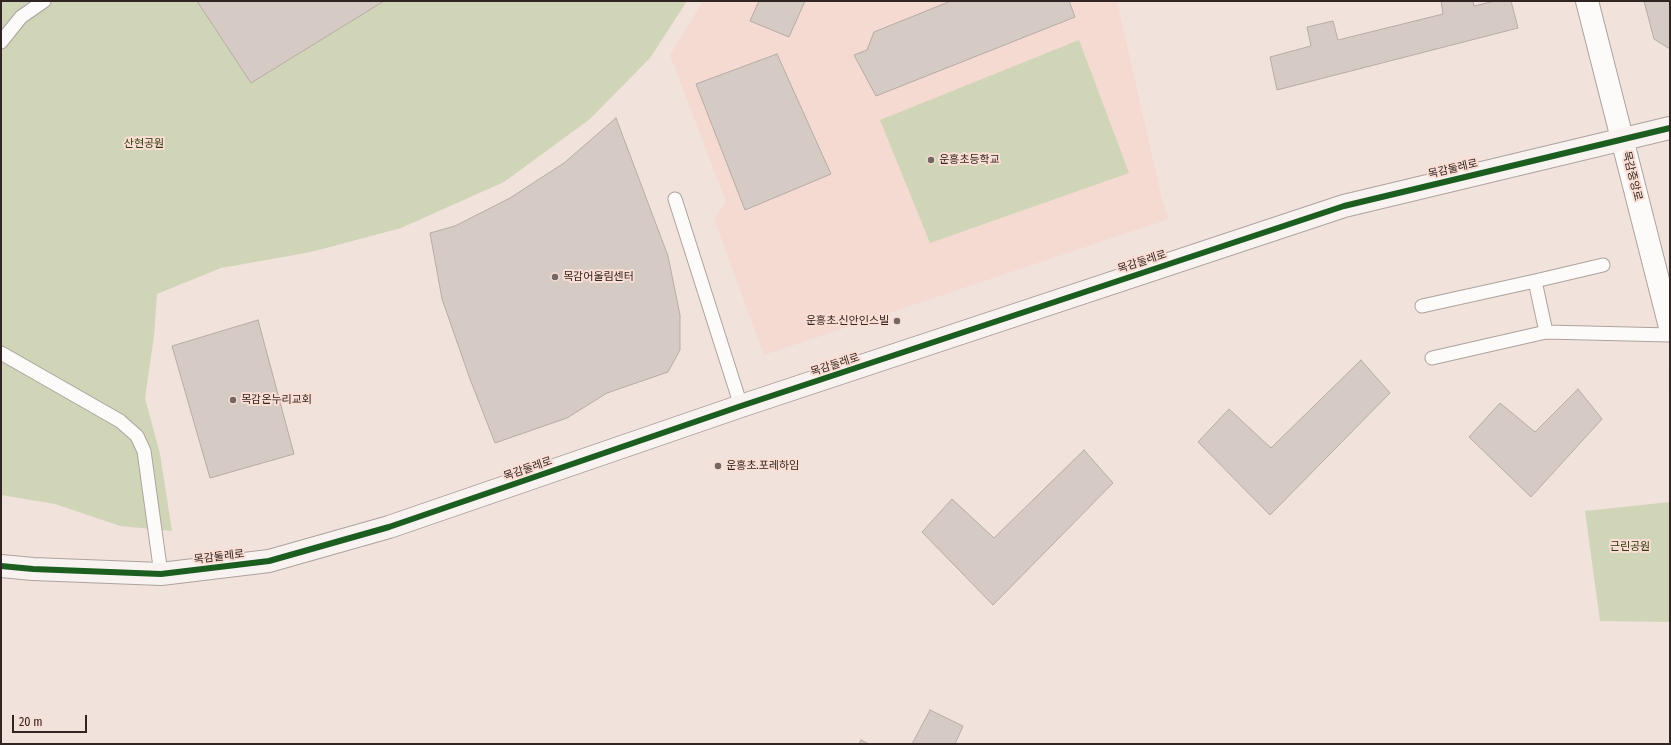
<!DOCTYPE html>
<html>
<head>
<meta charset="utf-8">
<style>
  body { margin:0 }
  #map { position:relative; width:1671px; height:745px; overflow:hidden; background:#f1e2dc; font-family:"Fira Sans Condensed",sans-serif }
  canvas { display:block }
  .frame { position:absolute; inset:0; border:2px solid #302522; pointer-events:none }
  .scale { position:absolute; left:12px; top:715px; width:75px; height:18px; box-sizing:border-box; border:2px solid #302522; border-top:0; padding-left:5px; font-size:12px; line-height:14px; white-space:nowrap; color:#302522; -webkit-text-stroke:3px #faded3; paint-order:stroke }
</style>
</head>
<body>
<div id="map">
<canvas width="1671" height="745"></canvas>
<div class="frame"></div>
<div class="scale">20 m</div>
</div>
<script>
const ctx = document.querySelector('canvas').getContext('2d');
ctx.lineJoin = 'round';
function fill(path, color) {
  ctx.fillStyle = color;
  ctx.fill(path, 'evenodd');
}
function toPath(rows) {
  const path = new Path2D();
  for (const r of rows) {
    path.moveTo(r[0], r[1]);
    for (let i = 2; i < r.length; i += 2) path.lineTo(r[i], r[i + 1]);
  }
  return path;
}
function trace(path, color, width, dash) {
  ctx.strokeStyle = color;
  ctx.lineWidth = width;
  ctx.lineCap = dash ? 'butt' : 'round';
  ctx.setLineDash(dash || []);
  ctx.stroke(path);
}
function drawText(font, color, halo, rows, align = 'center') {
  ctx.font = font + ' "Fira Sans Condensed","Noto Sans KR",sans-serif';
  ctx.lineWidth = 4;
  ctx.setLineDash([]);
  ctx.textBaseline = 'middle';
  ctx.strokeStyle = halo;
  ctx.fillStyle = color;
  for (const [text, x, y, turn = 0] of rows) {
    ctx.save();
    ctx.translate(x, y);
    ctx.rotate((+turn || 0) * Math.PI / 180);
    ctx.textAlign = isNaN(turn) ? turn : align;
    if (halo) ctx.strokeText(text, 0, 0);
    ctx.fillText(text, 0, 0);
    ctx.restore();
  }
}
const built = toPath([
  [703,1,1117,1,1162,200,1169,219,764,355,714,219,726,202,670,55]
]);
const green = toPath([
  [1,1,687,1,650,58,590,119,504,182,401,228,311,252,221,268,157,294,154,336,145,398,160,454,172,531,120,526,55,504,1,495],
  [1079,40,1129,173,930,243,880,120],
  [1670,502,1670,622,1600,621,1585,511]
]);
const building = toPath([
  [197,1,384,1,251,83,197,1],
  [759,1,805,1,789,37,750,21,759,1],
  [951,1,1069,1,1075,17,876,96,854,55,867,50,874,32,951,1],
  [1441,1,1473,1,1474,6,1495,1,1511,1,1518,28,1277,90,1270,57,1311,46,1307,27,1333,21,1338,40,1443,14,1441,1],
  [1644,1,1670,1,1670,49,1654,39,1644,1],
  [777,54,831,174,745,210,696,84,777,54],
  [616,118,668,256,680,315,680,350,668,372,607,393,567,418,495,443,470,379,442,299,430,233,455,226,510,198,564,163,616,118],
  [258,320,294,454,210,478,172,346,258,320],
  [1361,360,1390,393,1270,515,1198,442,1229,409,1271,448,1361,360],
  [1578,389,1602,419,1531,497,1469,437,1500,403,1535,432,1578,389],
  [1084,450,1113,483,993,605,922,532,952,499,994,538,1084,450],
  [930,710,963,726,955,744,912,744,930,710],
  [861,740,869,744,859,744,861,740]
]);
const path = toPath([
  [1670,371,1670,390]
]);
const lane = toPath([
  [1,42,21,17,44,1],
  [675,199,741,406],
  [1422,306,1535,281],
  [1546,332,1535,281,1603,265],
  [1,353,120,421,137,436,144,451,161,574],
  [1432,358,1546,332,1670,335]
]);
const street = toPath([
  [1587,1,1670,327]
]);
const secondary = toPath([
  [1,566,33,569,161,574,269,561,389,527,741,406,1344,206,1670,128]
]);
const cycleway = toPath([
  [1,566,33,569,161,574,269,561,389,527,741,406,1344,206,1670,128]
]);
const markers = [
  [931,160,4,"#746763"],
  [555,277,4,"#746763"],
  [897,321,4,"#746763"],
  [233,400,4,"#746763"],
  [718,466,4,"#746763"]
];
const parkNames = [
  ["산현공원",144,144],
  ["근린공원",1630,547]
];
const poiNames = [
  ["운흥초등학교",939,160],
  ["목감어울림센터",563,277],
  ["운흥초.신안인스빌",889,321,"right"],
  ["목감온누리교회",241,400],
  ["운흥초.포레하임",726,466]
];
const streetNames = [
  ["목감둘레로",1453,169,-13],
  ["목감중앙로",1632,176,76],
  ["목감둘레로",1142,262,-18],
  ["목감둘레로",835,365,-18],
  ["목감둘레로",528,469,-19],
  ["목감둘레로",219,557,-7]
];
fill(built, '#f4dad0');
fill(green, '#d0d5b8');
fill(building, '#d6cac5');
trace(building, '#b7aba7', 1);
trace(lane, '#ada29d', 15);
trace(street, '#ada29d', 24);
trace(secondary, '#ada29d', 24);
trace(path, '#d5d0ce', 2.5, [4, 2]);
trace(lane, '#fdfbfa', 13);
trace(street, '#fdfbfa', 22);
trace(secondary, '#f8f2f0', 22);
trace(cycleway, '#1b5e20', 6);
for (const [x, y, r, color] of markers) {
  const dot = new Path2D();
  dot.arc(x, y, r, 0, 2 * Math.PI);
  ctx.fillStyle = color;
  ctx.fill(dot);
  trace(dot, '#faded3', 1.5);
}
drawText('11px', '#2a3a0c', '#faded3', parkNames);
drawText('11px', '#302522', '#faded3', poiNames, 'left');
drawText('11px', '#302522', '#faded3', streetNames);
</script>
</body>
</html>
